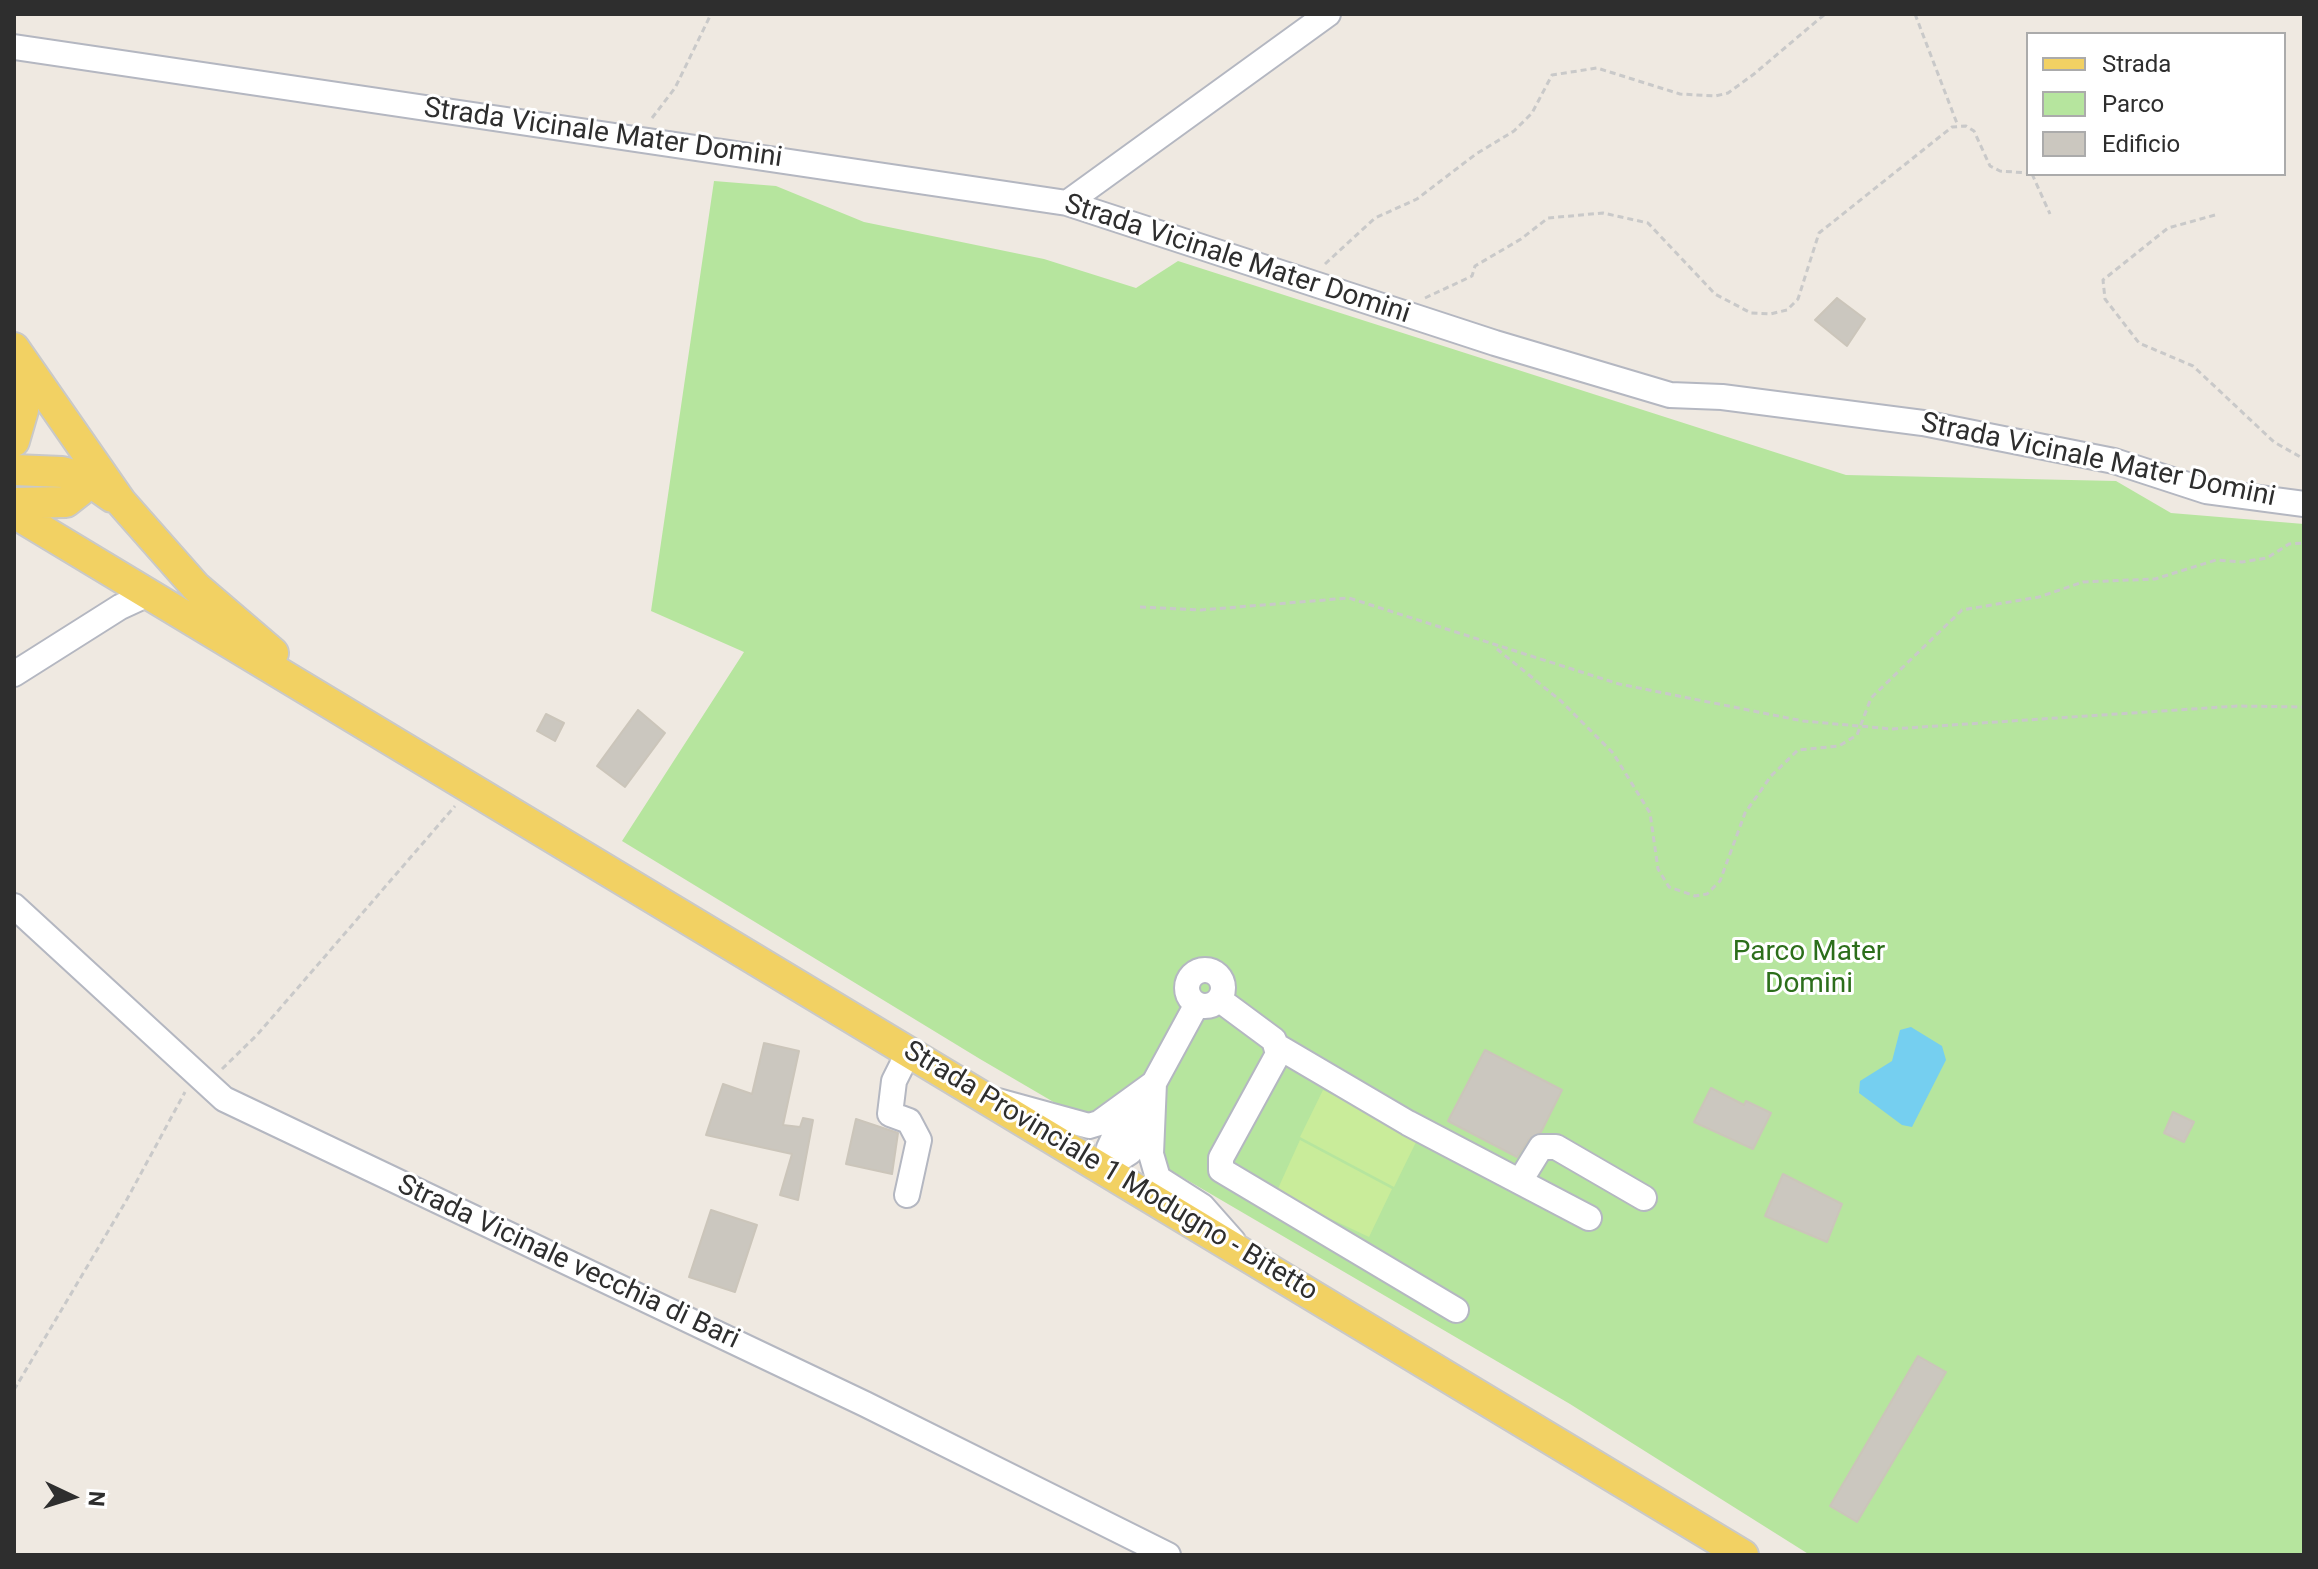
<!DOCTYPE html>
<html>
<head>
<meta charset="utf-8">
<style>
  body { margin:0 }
  #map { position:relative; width:2318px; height:1569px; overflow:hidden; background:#efe9e1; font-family:Roboto,sans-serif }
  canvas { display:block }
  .frame { position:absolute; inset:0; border:16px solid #2e2e2e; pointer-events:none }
  .legend { position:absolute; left:2026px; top:32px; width:260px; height:144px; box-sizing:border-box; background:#fff; border:2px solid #ababab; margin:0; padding:10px 14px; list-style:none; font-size:24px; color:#2e2e2e }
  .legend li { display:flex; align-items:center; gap:16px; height:40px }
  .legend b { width:40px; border:2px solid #ababab }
  .north { position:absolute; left:32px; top:1457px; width:80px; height:80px; -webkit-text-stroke:6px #fff; paint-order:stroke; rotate:94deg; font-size:22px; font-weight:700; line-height:32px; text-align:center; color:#2e2e2e }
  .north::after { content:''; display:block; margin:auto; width:28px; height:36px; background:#2e2e2e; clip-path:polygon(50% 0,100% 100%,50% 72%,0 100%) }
</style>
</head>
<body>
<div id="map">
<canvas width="2318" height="1569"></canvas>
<div class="frame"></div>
<ul class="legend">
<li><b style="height:10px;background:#f2d163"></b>Strada</li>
<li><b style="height:22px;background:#b6e59e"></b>Parco</li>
<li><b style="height:22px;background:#cbc7bf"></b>Edificio</li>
</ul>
<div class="north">N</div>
</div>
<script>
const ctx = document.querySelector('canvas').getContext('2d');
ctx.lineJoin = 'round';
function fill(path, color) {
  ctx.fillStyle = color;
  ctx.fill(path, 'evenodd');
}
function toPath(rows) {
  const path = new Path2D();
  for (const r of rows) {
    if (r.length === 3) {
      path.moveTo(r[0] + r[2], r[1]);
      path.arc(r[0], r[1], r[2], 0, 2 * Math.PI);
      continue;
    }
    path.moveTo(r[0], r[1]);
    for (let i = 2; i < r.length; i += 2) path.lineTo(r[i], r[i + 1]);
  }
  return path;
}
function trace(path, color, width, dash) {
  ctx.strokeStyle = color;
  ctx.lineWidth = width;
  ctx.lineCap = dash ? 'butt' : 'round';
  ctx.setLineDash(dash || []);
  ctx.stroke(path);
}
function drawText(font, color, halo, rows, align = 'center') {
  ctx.font = font + ' Roboto,sans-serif';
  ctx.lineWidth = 6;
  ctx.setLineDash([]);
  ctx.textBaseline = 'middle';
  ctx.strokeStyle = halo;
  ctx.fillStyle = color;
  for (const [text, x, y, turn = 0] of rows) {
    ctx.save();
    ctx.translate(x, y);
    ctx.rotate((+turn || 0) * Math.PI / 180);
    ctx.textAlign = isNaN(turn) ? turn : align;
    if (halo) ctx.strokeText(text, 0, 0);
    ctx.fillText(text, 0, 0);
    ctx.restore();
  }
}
const green = toPath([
  [714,181,776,186,864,222,1044,259,1136,288,1178,261,1846,475,2116,481,2171,513,2304,524,2304,1555,1810,1555,1570,1404,980,1059,622,841,744,652,651,611]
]);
const pitch = toPath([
  [1323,1090,1418,1138,1394,1187,1300,1137],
  [1300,1140,1392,1189,1369,1237,1276,1193]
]);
const water = toPath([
  [1911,1027,1942,1046,1946,1060,1912,1127,1902,1125,1859,1093,1860,1081,1892,1061,1900,1030]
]);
const building = toPath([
  [1837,298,1865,319,1847,346,1815,320,1837,298],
  [638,710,665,733,625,787,597,766,638,710],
  [546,714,564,723,555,741,537,731,546,714],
  [764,1043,799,1051,783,1125,800,1127,803,1118,813,1120,798,1200,780,1195,792,1154,706,1135,723,1084,752,1094,764,1043],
  [1485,1050,1562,1090,1541,1132,1529,1139,1517,1157,1448,1121,1485,1050],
  [1711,1088,1744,1105,1746,1101,1771,1113,1753,1149,1694,1122,1711,1088],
  [2173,1112,2194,1122,2184,1142,2164,1133,2173,1112],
  [856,1119,898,1133,892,1174,846,1164,856,1119],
  [1783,1174,1842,1204,1827,1242,1765,1216,1783,1174],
  [711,1210,757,1225,735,1292,689,1277,711,1210],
  [1918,1356,1946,1372,1857,1522,1830,1506,1918,1356]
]);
const path = toPath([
  [1915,14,1958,126],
  [652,118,675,88,711,14],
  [2032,174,2050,214],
  [2215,215,2168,228,2103,280,2105,299,2139,343,2193,366,2274,442,2304,459],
  [1325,264,1375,218,1417,199,1476,154,1514,131,1532,113,1552,75,1597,68,1680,94,1715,96,1728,93,1754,74,1825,14],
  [1425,298,1472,276,1475,266,1521,239,1548,218,1603,213,1648,223,1715,294,1751,313,1770,314,1787,310,1798,299,1819,233,1952,127,1966,126,1974,131,1990,166,2000,171,2028,173],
  [1140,607,1201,610,1349,598,1619,684,1803,721,1892,729,2237,706,2304,707],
  [1497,649,1561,701,1613,753,1650,813,1658,869,1669,887,1695,896,1707,894,1720,881,1745,813,1771,776,1798,750,1839,746,1857,735,1871,698,1962,610,2039,597,2083,582,2155,579,2216,560,2242,562,2267,558,2289,544,2304,543],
  [222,1069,257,1035,455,806],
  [14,1390,126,1201,185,1092]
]);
const minor = toPath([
  [14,47,1067,203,1495,343,1670,395,1722,397,1923,423,2114,461,2206,491,2304,504],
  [1067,203,1328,14],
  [14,674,120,607,146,595],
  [14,906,224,1099,865,1404,1168,1555],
  [1205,988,18],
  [1220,1000,1274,1040,1278,1054,1221,1158,1221,1170,1456,1310],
  [1197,1004,1154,1083,1151,1154,1158,1178,1202,1206,1233,1241],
  [1277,1046,1408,1123,1589,1218],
  [998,1101,1089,1126,1099,1123,1154,1083],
  [1104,1169,1130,1152,1146,1117],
  [1104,1169,1109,1148,1129,1105],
  [1520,1181,1541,1147,1556,1147,1644,1198],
  [907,1195,919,1140,909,1121,890,1114,894,1081,909,1051]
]);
const major = toPath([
  [14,348,121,502,196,587,273,653],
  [14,441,23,410,14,379],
  [14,470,62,472,85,478,112,497],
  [14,503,66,502,80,491,92,461],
  [14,513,1743,1555]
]);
const streetNames = [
  ["Strada Vicinale Mater Domini",603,134,8],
  ["Strada Vicinale Mater Domini",1237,260,18],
  ["Strada Vicinale Mater Domini",2098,461,12],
  ["Strada Provinciale 1 Modugno - Bitetto",1110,1172,31],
  ["Strada Vicinale vecchia di Bari",568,1263,25]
];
const parkNames = [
  ["Parco Mater",1809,953],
  ["Domini",1809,985]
];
fill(green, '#b6e59e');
fill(pitch, '#c9ec9a');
fill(water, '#75cff0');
fill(building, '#cbc7bf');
trace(building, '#cbc5ba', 2);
trace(minor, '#b4b7c1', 28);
trace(major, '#c9c9c9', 34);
trace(path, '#c9c9c9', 3, [6, 4]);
trace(minor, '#fff', 24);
trace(major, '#f2d163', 30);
drawText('28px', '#2e2e2e', '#fff', streetNames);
drawText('28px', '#2c6e1b', '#fff', parkNames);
</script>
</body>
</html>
